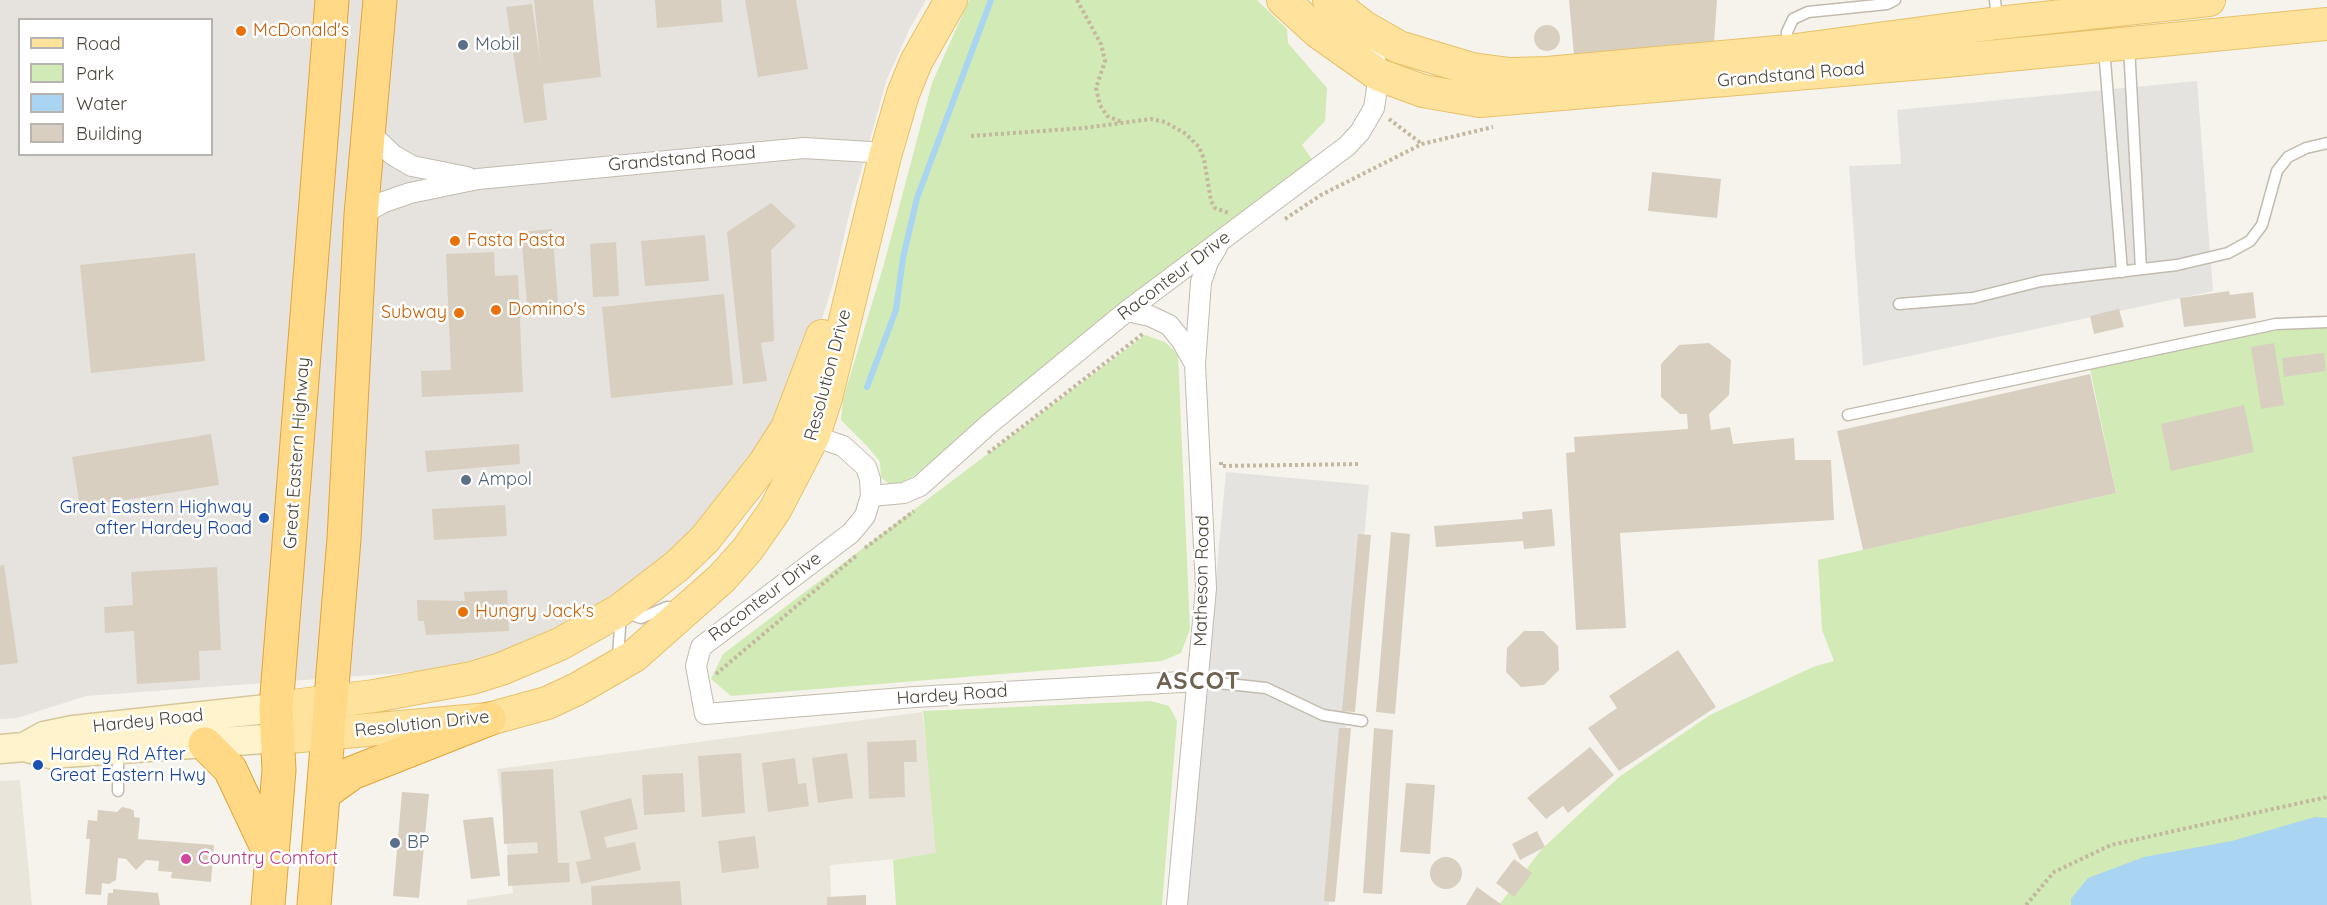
<!DOCTYPE html>
<html>
<head>
<meta charset="utf-8">
<style>
  body { margin:0 }
  #map { position:relative; width:2327px; height:905px; overflow:hidden; background:#f6f3ec; font-family:Quicksand,sans-serif }
  canvas { display:block }
  .legend { position:absolute; left:18px; top:18px; width:195px; height:138px; box-sizing:border-box; background:#fff; border:2px solid #b7b4b0; margin:0; padding:8px 10px; list-style:none; font-size:18px; color:#4b4439 }
  .legend li { display:flex; align-items:center; gap:12px; height:30px }
  .legend b { width:30px; border:2px solid #b7b4b0 }
</style>
</head>
<body>
<div id="map">
<canvas width="2327" height="905"></canvas>
<ul class="legend">
<li><b style="height:8px;background:#ffe39c"></b>Road</li>
<li><b style="height:16px;background:#d2eab5"></b>Park</li>
<li><b style="height:16px;background:#a9d4f2"></b>Water</li>
<li><b style="height:16px;background:#d8cfc1"></b>Building</li>
</ul>
</div>
<script>
const ctx = document.querySelector('canvas').getContext('2d');
ctx.lineJoin = 'round';
function fill(path, color) {
  ctx.fillStyle = color;
  ctx.fill(path, 'evenodd');
}
function toPath(rows) {
  const path = new Path2D();
  for (const r of rows) {
    if (r.length === 3) {
      path.moveTo(r[0] + r[2], r[1]);
      path.arc(r[0], r[1], r[2], 0, 2 * Math.PI);
      continue;
    }
    path.moveTo(r[0], r[1]);
    for (let i = 2; i < r.length; i += 2) path.lineTo(r[i], r[i + 1]);
  }
  return path;
}
function trace(path, color, width, dash) {
  ctx.strokeStyle = color;
  ctx.lineWidth = width;
  ctx.lineCap = dash ? 'butt' : 'round';
  ctx.setLineDash(dash || []);
  ctx.stroke(path);
}
function drawText(font, color, halo, rows, align = 'center') {
  ctx.font = font + ' Quicksand,sans-serif';
  ctx.lineWidth = 5;
  ctx.setLineDash([]);
  ctx.textBaseline = 'middle';
  ctx.strokeStyle = halo;
  ctx.fillStyle = color;
  for (const [text, x, y, turn = 0] of rows) {
    ctx.save();
    ctx.translate(x, y);
    ctx.rotate((+turn || 0) * Math.PI / 180);
    ctx.textAlign = isNaN(turn) ? turn : align;
    if (halo) ctx.strokeText(text, 0, 0);
    ctx.fillText(text, 0, 0);
    ctx.restore();
  }
}
const residential = toPath([
  [922,712,941,855,830,865,831,905,467,905,467,900,513,893,497,769],
  [20,780,32,905,0,905,0,781]
]);
const industrial = toPath([
  [0,0,926,0,910,28,887,79,851,206,833,284,798,395,707,524,636,585,556,627,492,655,446,667,400,673,86,696,17,718,0,719],
  [20,20,212,20,212,154,20,154]
]);
const green = toPath([
  [969,0,1257,0,1287,29,1288,43,1327,88,1325,121,1302,145,1318,168,904,483,894,487,881,478,880,462,868,447,841,420,843,399,884,264,932,83],
  [2327,322,2327,905,1499,905,1541,850,1619,777,1710,715,1813,667,1834,661,1822,630,1818,560,2116,493,2089,364,2276,324],
  [1145,335,1165,342,1178,354,1190,629,1181,653,1162,661,731,696,711,679,723,654],
  [1151,701,1169,706,1177,721,1162,905,896,905,893,860,936,853,923,711]
]);
const parking = toPath([
  [2197,81,2213,291,1863,366,1849,166,1901,164,1897,110],
  [1226,472,1369,485,1329,905,1185,905]
]);
const water = toPath([
  [2315,817,2327,818,2327,905,2071,905,2071,899,2088,878,2144,857,2232,841]
]);
const stream = toPath([
  [867,387,896,310,903,258,917,198,991,0]
]);
const building = toPath([
  [534,0,593,0,601,77,543,84,547,120,524,123,506,7,532,4,541,67],
  [655,0,721,0,723,22,657,28],
  [745,0,796,0,808,69,758,77],
  [1569,0,1717,0,1714,43,1574,55],
  [1547,38,13],
  [1652,172,1721,179,1717,218,1648,211],
  [771,203,796,226,771,250,774,341,761,343,767,381,743,384,727,232],
  [552,229,559,314,528,317,521,232],
  [705,235,709,281,645,286,641,241],
  [616,242,619,296,593,297,590,244],
  [494,252,495,276,518,275,523,392,422,397,421,371,451,370,446,254],
  [195,253,205,361,91,373,80,265],
  [2229,291,2230,295,2253,292,2256,318,2184,327,2180,298],
  [724,294,733,385,611,398,602,307],
  [2119,309,2124,327,2094,334,2090,316],
  [1709,343,1731,360,1729,395,1709,414,1711,430,1730,427,1733,444,1794,438,1795,460,1831,460,1834,520,1620,533,1626,628,1576,630,1566,453,1575,452,1574,437,1688,429,1687,414,1680,414,1661,397,1661,364,1679,345],
  [2274,343,2284,405,2261,409,2251,347],
  [2324,353,2326,371,2284,377,2282,358],
  [2090,374,2116,493,1863,550,1837,431],
  [2244,405,2254,452,2171,471,2161,424],
  [211,434,219,485,80,507,72,457],
  [519,444,520,464,427,472,425,451],
  [505,505,507,536,434,540,432,509],
  [1552,509,1555,546,1524,549,1523,541,1436,547,1434,526,1523,519,1522,512],
  [1391,532,1410,534,1395,714,1376,712],
  [1358,534,1371,535,1355,712,1342,711],
  [4,565,18,663,0,665,0,566],
  [217,567,221,650,199,651,200,680,137,684,134,631,105,633,104,607,133,605,131,572],
  [507,590,509,631,426,635,424,621,418,621,417,600,465,601,464,592],
  [1524,631,1543,631,1558,646,1559,670,1544,685,1521,687,1506,672,1507,648],
  [1678,650,1716,707,1619,771,1588,728,1617,708,1609,696],
  [1339,728,1351,728,1335,902,1324,901],
  [1374,728,1393,730,1382,894,1363,893],
  [916,740,917,762,904,762,905,797,869,799,867,742],
  [1590,747,1614,775,1568,813,1563,806,1546,819,1527,798],
  [741,753,745,813,702,817,698,756],
  [847,753,853,798,818,803,812,758],
  [795,758,798,784,806,783,809,806,768,812,762,763],
  [553,769,558,863,569,863,570,882,508,886,507,855,538,853,537,842,504,844,501,772],
  [683,773,685,812,644,815,642,775],
  [1406,783,1435,785,1430,854,1400,852],
  [402,792,429,794,419,898,393,896],
  [631,798,638,829,604,837,607,848,635,842,641,870,581,884,576,862,591,859,580,811],
  [122,807,131,809,134,811,134,817,140,818,138,839,214,845,211,882,171,878,172,872,158,871,159,861,146,860,136,870,126,859,118,858,116,880,109,884,102,883,101,895,85,894,90,839,86,839,88,820,97,821,98,810,117,812],
  [493,817,500,876,471,879,463,820],
  [1537,831,1545,847,1520,860,1512,844],
  [755,836,759,868,722,873,718,841],
  [1446,873,16],
  [1514,859,1532,873,1514,897,1496,883],
  [680,881,682,905,592,905,591,886],
  [1477,887,1502,905,1466,905],
  [113,889,158,893,160,905,107,905,108,893,113,893],
  [866,895,866,905,827,905,827,897]
]);
const path = toPath([
  [1077,0,1101,44,1105,61,1096,88,1100,105,1107,116,1122,122],
  [1389,119,1422,144],
  [971,136,1084,128,1151,119,1165,122,1186,134,1199,147,1204,159,1211,201,1215,208,1229,213],
  [1285,219,1321,195,1422,144,1493,127],
  [988,453,1144,333],
  [1221,462,1221,466,1358,464],
  [865,548,914,511],
  [716,674,857,555],
  [2026,905,2054,872,2111,845,2327,797]
]);
const service = toPath([
  [1995,0,1997,20],
  [2129,46,2141,269],
  [1788,47,1787,32,1793,19,1808,12,1887,4,1895,0],
  [2104,48,2122,272],
  [1899,304,1973,298,2041,281,2177,265,2228,253,2250,241,2262,225,2277,171,2288,157,2306,148,2327,143],
  [1848,415,2276,324,2327,322],
  [625,612,641,618,667,607,678,608],
  [618,657,621,613],
  [1199,681,1266,688,1323,715,1362,721],
  [118,791,118,751]
]);
const minor = toPath([
  [368,131,393,155,412,166,467,177],
  [361,215,384,202,410,193,478,179,804,148,870,152,885,156],
  [1127,311,1150,316,1169,325,1182,341,1195,364],
  [804,433,843,446,866,467,870,479,871,496,865,516,851,533,701,647,696,666,705,714,915,697,1199,681],
  [871,496,904,493,920,486,988,425,1127,311,1347,146,1360,132,1374,108,1379,75,1374,56,1352,26],
  [1177,905,1206,588,1195,364,1201,282,1208,262,1217,247]
]);
const secondary = toPath([
  [24,747,44,736,73,730,276,708],
  [0,749,24,747,50,754,278,738]
]);
const primary = toPath([
  [1283,0,1318,32,1379,75,1423,91,1480,101,1947,61,2327,24],
  [1329,0,1364,27,1399,47,1472,69,1510,74,1547,73,1788,51,1997,23,2209,0],
  [276,708,374,696,472,678,501,669,560,644,620,610,677,566,705,539,764,464,787,428,822,336],
  [278,738,489,719,547,703,577,689,634,656,722,578,747,550,775,510,814,435,826,398,885,156,903,94,916,62,951,0]
]);
const trunk = toPath([
  [205,744,230,769,271,856],
  [323,794,352,773,489,719],
  [268,905,279,770,276,708,332,0],
  [314,905,344,539,361,215,380,0]
]);
const markers = [
  [241,31,6,"#e8710a"],
  [463,45,6,"#5c6f8a"],
  [455,241,6,"#e8710a"],
  [496,310,6,"#e8710a"],
  [459,313,6,"#e8710a"],
  [466,480,6,"#5c6f8a"],
  [264,518,6,"#1a4fb4"],
  [463,612,6,"#e8710a"],
  [38,765,6,"#1a4fb4"],
  [395,843,6,"#5c6f8a"],
  [186,859,6,"#d1479c"]
];
const foodNames = [
  ["McDonald's",253,31],
  ["Fasta Pasta",467,241],
  ["Domino's",508,310],
  ["Subway",447,313,"right"],
  ["Hungry Jack's",475,612]
];
const serviceNames = [
  ["Mobil",475,45],
  ["Ampol",478,480],
  ["BP",407,843]
];
const streetNames = [
  ["Grandstand Road",1791,75,-5],
  ["Grandstand Road",682,159,-5],
  ["Raconteur Drive",1174,276,-37],
  ["Resolution Drive",828,375,-75],
  ["Great Eastern Highway",297,453,-86],
  ["Matheson Road",1202,581,-89],
  ["Raconteur Drive",765,597,-37],
  ["Hardey Road",952,695,-4],
  ["Hardey Road",148,721,-6],
  ["Resolution Drive",422,724,-6]
];
const transitNames = [
  ["Great Eastern Highway",252,508],
  ["after Hardey Road",252,529],
  ["Hardey Rd After",50,755,"left"],
  ["Great Eastern Hwy",50,776,"left"]
];
const hotelNames = [
  ["Country Comfort",198,859]
];
const districtNames = [
  ["ASCOT",1199,682]
];
fill(residential, '#eae5da');
fill(industrial, '#e6e2dd');
fill(green, '#d2eab5');
fill(parking, '#e5e3e0');
fill(water, '#a9d4f2');
trace(stream, '#a9d4f2', 6);
fill(building, '#d8cfc1');
trace(service, '#c2bbae', 13);
trace(minor, '#c2bbae', 22);
trace(secondary, '#d6c79b', 31);
trace(primary, '#e6c16a', 34);
trace(trunk, '#e0a43c', 35);
trace(path, '#c4b79f', 4, [3, 3]);
trace(service, '#fff', 10);
trace(minor, '#fff', 20);
trace(secondary, '#fff3cd', 28);
trace(primary, '#ffe39c', 32);
trace(trunk, '#ffd985', 33);
for (const [x, y, r, color] of markers) {
  const dot = new Path2D();
  dot.arc(x, y, r, 0, 2 * Math.PI);
  ctx.fillStyle = color;
  ctx.fill(dot);
  trace(dot, '#fff', 2);
}
drawText('18px', '#c56008', '#fff', foodNames, 'left');
drawText('18px', '#4e5e75', '#fff', serviceNames, 'left');
drawText('18px', '#4b4439', '#fff', streetNames);
drawText('18px', '#164399', '#fff', transitNames, 'right');
drawText('18px', '#b23c85', '#fff', hotelNames, 'left');
ctx.letterSpacing = '1.5px';
drawText('bold 24px', '#6e6250', '#fff', districtNames);
ctx.letterSpacing = '0px';
</script>
</body>
</html>
